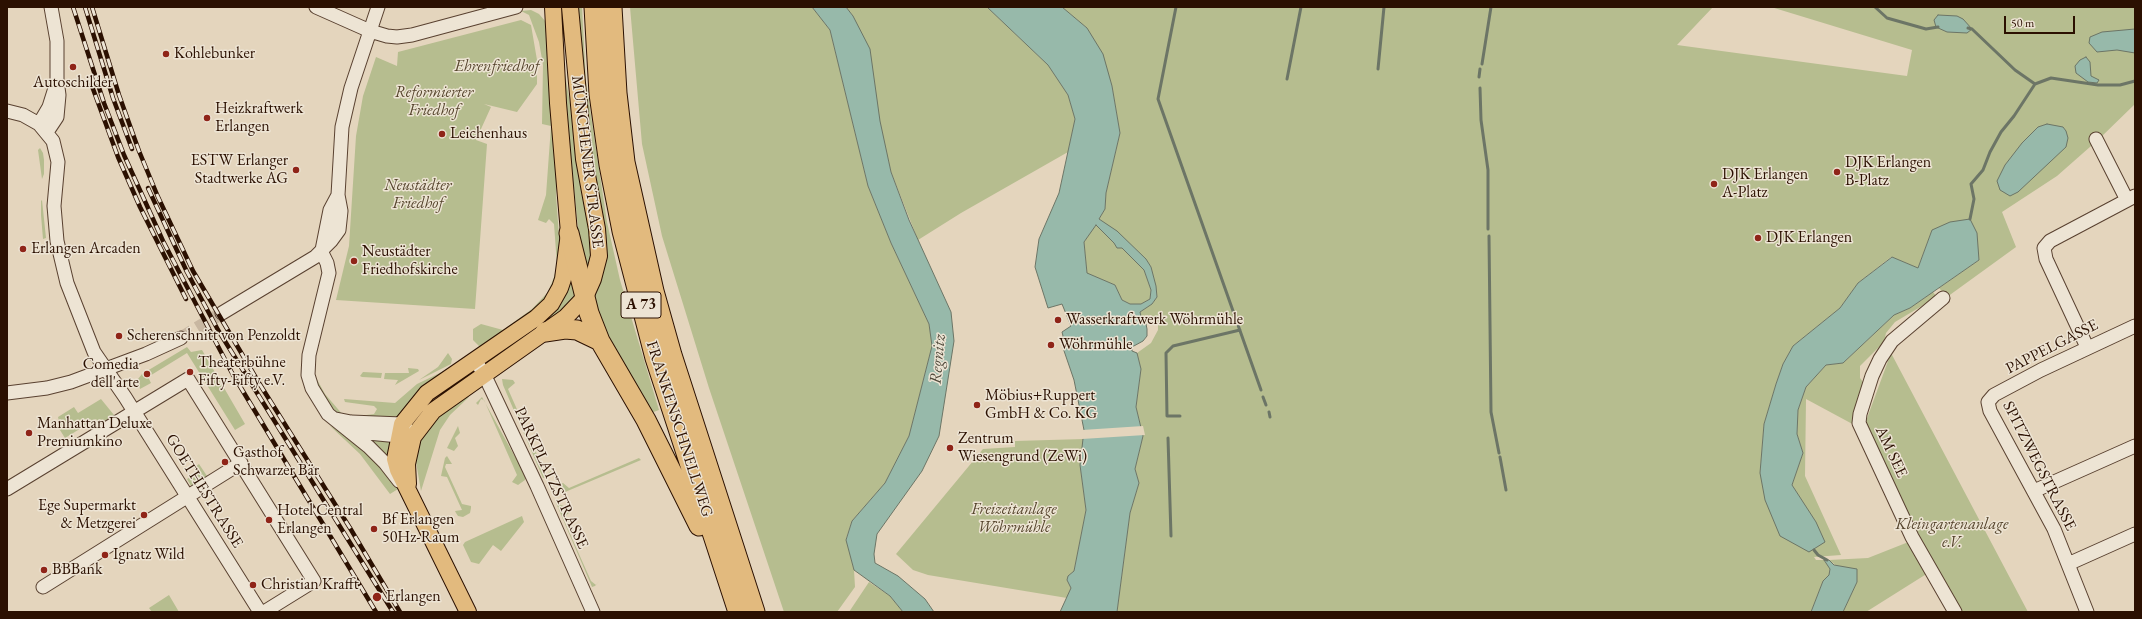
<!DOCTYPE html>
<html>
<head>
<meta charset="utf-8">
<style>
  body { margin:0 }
  #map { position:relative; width:2142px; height:619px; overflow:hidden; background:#e4d5bd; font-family:"EB Garamond",serif }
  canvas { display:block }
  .frame { position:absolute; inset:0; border:8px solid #2b1001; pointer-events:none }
  .scale { position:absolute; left:2004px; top:16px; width:71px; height:18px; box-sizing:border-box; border:2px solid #2b1001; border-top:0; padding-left:5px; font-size:12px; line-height:14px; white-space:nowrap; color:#2b1001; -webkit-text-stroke:3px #ede4d4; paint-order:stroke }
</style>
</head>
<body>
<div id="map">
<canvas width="2142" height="619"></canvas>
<div class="frame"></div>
<div class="scale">50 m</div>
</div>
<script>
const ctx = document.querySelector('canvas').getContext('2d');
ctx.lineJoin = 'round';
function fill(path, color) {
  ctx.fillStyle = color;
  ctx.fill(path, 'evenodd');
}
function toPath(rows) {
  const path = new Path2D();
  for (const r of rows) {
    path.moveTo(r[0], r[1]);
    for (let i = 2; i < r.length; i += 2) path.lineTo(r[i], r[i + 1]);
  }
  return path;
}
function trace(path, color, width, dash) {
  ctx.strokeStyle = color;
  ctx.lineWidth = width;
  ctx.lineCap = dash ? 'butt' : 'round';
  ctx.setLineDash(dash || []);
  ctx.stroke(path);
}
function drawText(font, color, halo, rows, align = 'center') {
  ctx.font = font + ' "EB Garamond",serif';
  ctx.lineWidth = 3;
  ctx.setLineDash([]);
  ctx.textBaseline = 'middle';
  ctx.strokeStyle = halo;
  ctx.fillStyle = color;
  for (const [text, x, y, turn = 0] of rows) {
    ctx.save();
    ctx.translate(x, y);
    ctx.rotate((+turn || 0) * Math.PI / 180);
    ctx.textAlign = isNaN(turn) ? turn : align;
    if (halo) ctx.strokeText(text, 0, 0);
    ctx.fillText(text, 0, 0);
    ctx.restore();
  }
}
const green = toPath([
  [576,7,582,7,586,82,607,222,620,280,659,410,648,414,608,344,589,298,594,183],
  [630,7,812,7,830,30,868,186,891,243,929,324,932,346,909,436,885,483,852,521,846,539,854,570,855,587,837,612,784,612,709,388,662,236,642,144],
  [846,7,987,7,1048,65,1068,95,1075,119,1068,152,961,213,918,240,891,172,853,16],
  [1062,7,1713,7,1677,45,1907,76,1912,50,1771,7,2135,7,2135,104,2099,139,2057,176,2002,212,2016,247,1947,297,1939,288,1979,260,1932,230,1918,268,1891,257,1858,283,1840,308,1793,346,1783,364,1776,384,1764,424,1760,473,1816,523,1792,485,1803,453,1797,434,1798,410,1806,387,1826,365,1843,363,1894,315,1910,308,1933,292,1937,297,1895,322,1886,333,1884,342,1860,366,1860,378,1866,386,1858,427,1806,399,1805,476,1841,555,1814,557,1816,560,1824,560,1830,569,1829,575,1823,581,1811,612,1117,612,1130,513,1139,483,1135,469,1143,436,1136,407,1141,369,1137,353,1151,343,1158,330,1158,322,1151,315,1141,316,1140,312,1152,304,1157,297,1151,267,1146,259,1099,219,1105,209,1106,193,1120,133,1112,86,1087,28],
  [531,10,539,14,546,22,558,161,556,195,560,250,559,276,544,303,482,346,479,346,473,340,473,329,481,324,503,330,532,309,548,292,554,277,557,265,554,224,549,219,546,223,538,220,546,195,551,126,542,124,543,65,539,42,529,15,521,11],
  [561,19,565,74,593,237,588,277,581,258,574,188,568,159],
  [521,20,531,25,537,60,537,84,517,112,484,104,491,107,476,140,487,144,475,309,336,300,349,246,356,136,363,96,376,57,397,66,398,52],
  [40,148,43,153,44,160,44,174,42,179,38,150],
  [42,200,46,238,43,239,41,215,41,201],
  [1096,224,1137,260,1144,270,1151,290,1150,299,1141,304,1130,304,1122,300,1115,285,1087,274,1084,242],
  [569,274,578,296,574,302,537,328,546,319],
  [187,347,191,352,202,350,245,424,235,430,187,353,148,377,151,383,140,389,138,379,142,374],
  [448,353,452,359,451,364,419,380,438,367],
  [1891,353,2028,612,1961,612,1925,550,1874,447,1866,421],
  [408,368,418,369,419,371,395,385,398,380,384,379,385,373,409,373],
  [448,369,450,372,424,390,400,417,385,420,354,420,340,415,321,397,316,385,314,374,325,394,343,415,351,417,374,414,377,409,374,406,345,402,344,399,395,403,417,384],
  [363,372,382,373,381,378,362,377,360,376],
  [502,379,513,380,515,383,508,389,546,475,552,470,547,477,543,478,503,385],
  [466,393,469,397,450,415,440,430,421,491,415,456,425,429],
  [482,397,525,475,525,480,518,485,512,482,517,475,484,400,481,399,478,405,476,403],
  [101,399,114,415,100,424,96,419,65,438,58,427,60,425,58,417,74,407,78,413],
  [329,425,359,445,394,480,398,489,390,494,360,454],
  [458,426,460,433,455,438,458,446,454,451,447,448],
  [362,438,393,441,392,464],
  [1084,439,1080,465,1086,510,1074,571,1068,576,1067,580,1071,588,1067,598,928,575,913,570,896,554,983,449,1015,447,1015,441],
  [447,456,452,464,446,464,445,467,462,504,471,506,471,508,470,513,463,517,458,516,456,513,455,511,462,510,447,477,441,476,445,458],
  [639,458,641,460,558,495,556,493,561,484,563,483,569,488],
  [199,464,207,476,191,486,187,479,197,473,194,468],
  [556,503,569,508,570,512,563,518,591,581,596,585,600,580,595,586,592,587],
  [522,516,524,522,501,551,493,545,479,564,471,562,463,545,465,542],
  [1911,541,1928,573,1866,612,1843,612,1857,582,1829,560,1868,558],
  [869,582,890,596,903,612,849,612],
  [169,595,179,612,152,612,149,608]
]);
const water = toPath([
  [812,7,846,7,853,16,870,49,880,121,891,172,909,220,951,312,954,341,939,436,922,471,877,534,874,554,875,563,898,576,925,599,934,612,903,612,890,596,854,570,846,540,852,521,885,483,909,436,932,346,929,324,891,243,868,186,830,30,812,7],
  [987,7,1062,7,1087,28,1103,54,1112,86,1120,133,1106,193,1105,209,1099,219,1117,231,1146,259,1151,267,1156,286,1157,297,1152,304,1140,312,1142,321,1146,324,1147,329,1147,336,1143,341,1132,347,1132,351,1137,353,1141,369,1136,407,1143,436,1135,469,1139,483,1130,513,1117,612,1060,612,1071,588,1067,580,1068,576,1074,571,1086,510,1080,465,1084,430,1074,380,1061,342,1063,336,1062,332,1071,326,1062,304,1048,308,1035,267,1039,239,1059,193,1075,119,1068,95,1048,65,987,7],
  [1096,225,1114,243,1117,248,1122,248,1144,270,1151,290,1150,299,1141,304,1130,304,1122,300,1115,285,1087,273,1084,242,1096,225],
  [1938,15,1957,16,1963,19,1972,29,1967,33,1947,32,1936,27,1934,20,1938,15],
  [2135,29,2135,53,2117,50,2097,52,2089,43,2090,37,2102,32,2135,29],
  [2086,57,2090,62,2091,76,2099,80,2097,83,2088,82,2076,73,2075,66,2080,60,2086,57],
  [2047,124,2063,127,2066,131,2068,138,2066,147,2018,192,2010,196,2000,190,1997,181,2005,165,2022,143,2038,127,2047,124],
  [1970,219,1977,233,1979,260,1910,308,1894,315,1843,363,1826,365,1806,387,1798,410,1797,434,1803,453,1792,485,1816,522,1825,542,1809,552,1780,536,1765,500,1760,473,1764,424,1776,384,1783,364,1793,346,1840,308,1858,283,1892,257,1918,268,1932,230,1950,222,1970,219],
  [1824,560,1829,560,1834,565,1857,569,1857,582,1843,612,1811,612,1823,581,1829,575,1830,569,1824,560]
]);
const pier = toPath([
  [1143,426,1145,435,1082,439,1082,430]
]);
const stream = toPath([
  [1176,7,1158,99,1261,390],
  [1875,7,1887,18,1926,29,1938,27],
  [1968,28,1972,29,2015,70,2035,84],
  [1482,64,1491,7],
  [1378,69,1384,7],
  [1479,77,1480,69],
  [1287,79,1301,7],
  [1480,88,1481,120,1488,170,1488,229],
  [1970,219,1974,199,1971,184,1983,170,1990,152,2001,132,2014,116,2035,84,2051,78,2098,85,2120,85,2135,81],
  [1489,236,1491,412,1499,453],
  [1263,397,1266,405],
  [1269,412,1270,417],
  [1180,416,1167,416,1166,353,1173,346,1240,330],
  [1168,438,1171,536],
  [1500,457,1506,490],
  [1814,550,1818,555,1827,560]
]);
const minorTunnel = toPath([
  [181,338,222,313]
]);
const minor = toPath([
  [316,7,370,31,387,36,397,37,412,35,516,7],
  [7,111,23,115,39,124,53,141,58,162,54,206,57,241,67,283,94,352,125,397,260,612],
  [39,124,49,107,55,88],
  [47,132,57,117,59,95,57,80,57,41,51,7],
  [2096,139,2127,200],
  [322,250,330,210,338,195],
  [321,251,327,263,329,273,309,355,308,375,312,388,328,414,369,447,385,463,399,481],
  [1943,298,1892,341,1880,359,1872,376,1860,414,1859,423,1912,537,1955,612],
  [222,313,315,257,331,241,339,230,341,211,338,195,342,127,351,88,378,7],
  [2087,347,2046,259,2044,248,2050,241,2135,196],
  [475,360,484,374,537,486,593,612],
  [7,393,47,388,71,382,146,354,181,338],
  [336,419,351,422,402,424,408,430],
  [348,427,368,433,409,437],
  [7,489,188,379,314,581,264,612],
  [2034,491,2135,446],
  [2068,564,2135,534],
  [43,587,241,463],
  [2087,612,2054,529,1990,411,1988,402,1994,395,2041,370,2135,326]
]);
const major = toPath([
  [408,484,407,464,413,437,433,411,566,317,585,297,593,279,599,256,597,229,584,159,570,7],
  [468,612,398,470,395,459,402,424,427,393,536,318,551,304,560,288,563,279,569,233,558,103,553,7]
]);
const highway = toPath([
  [594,7,599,94,609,165,622,231,655,358,738,612],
  [612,7,617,93,625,162,654,291,672,355,755,612],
  [569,233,589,313,600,341,646,420,699,526],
  [545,332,565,329,577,330,600,341]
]);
const rail = toPath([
  [73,7,104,103,124,155,163,241,232,373,376,612],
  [85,7,113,98,132,149],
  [92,7,119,95,139,151,158,197,193,271,259,383,350,528,400,612],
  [89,78,118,157,140,207,186,299],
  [148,188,187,272,218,330,393,612]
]);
const markers = [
  [166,54,4,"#8f2418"],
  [73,67,4,"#8f2418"],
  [207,118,4,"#8f2418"],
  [442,134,4,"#8f2418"],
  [296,170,4,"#8f2418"],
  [1837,172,4,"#8f2418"],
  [1714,184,4,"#8f2418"],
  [1758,238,4,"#8f2418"],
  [23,249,4,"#8f2418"],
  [354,261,4,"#8f2418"],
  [1058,320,4,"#8f2418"],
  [119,336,4,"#8f2418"],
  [1051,345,4,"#8f2418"],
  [190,372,4,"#8f2418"],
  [147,374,4,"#8f2418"],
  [977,405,4,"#8f2418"],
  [29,433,4,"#8f2418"],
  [950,448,4,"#8f2418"],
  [225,462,4,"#8f2418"],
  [144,515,4,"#8f2418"],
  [269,520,4,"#8f2418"],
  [374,529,4,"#8f2418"],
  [105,555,4,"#8f2418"],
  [44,570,4,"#8f2418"],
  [253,585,4,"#8f2418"],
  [377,597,5,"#8f2418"]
];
const shields = [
  [641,305,40]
];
const shieldNames = [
  ["A 73",641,305]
];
const poiNames = [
  ["Kohlebunker",174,54],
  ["Autoschilder",73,83,"center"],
  ["Heizkraftwerk",215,109],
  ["Erlangen",215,127],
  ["Leichenhaus",450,134],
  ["ESTW Erlanger",288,161,"right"],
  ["Stadtwerke AG",288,179,"right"],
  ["DJK Erlangen",1845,163],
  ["B-Platz",1845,181],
  ["DJK Erlangen",1722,175],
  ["A-Platz",1722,193],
  ["DJK Erlangen",1766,238],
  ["Erlangen Arcaden",31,249],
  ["Neustädter",362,252],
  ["Friedhofskirche",362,270],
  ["Wasserkraftwerk Wöhrmühle",1066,320],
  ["Scherenschnitt von Penzoldt",127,336],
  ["Wöhrmühle",1059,345],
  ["Theaterbühne",198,363],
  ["Fifty-Fifty e.V.",198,381],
  ["Comedia",139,365,"right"],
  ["dell'arte",139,383,"right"],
  ["Möbius+Ruppert",985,396],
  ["GmbH & Co. KG",985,414],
  ["Manhattan Deluxe",37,424],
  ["Premiumkino",37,442],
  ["Zentrum",958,439],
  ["Wiesengrund (ZeWi)",958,457],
  ["Gasthof",233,453],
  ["Schwarzer Bär",233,471],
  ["Ege Supermarkt",136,506,"right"],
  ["& Metzgerei",136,524,"right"],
  ["Hotel Central",277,511],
  ["Erlangen",277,529],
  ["Bf Erlangen",382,520],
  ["50Hz-Raum",382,538],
  ["Ignatz Wild",113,555],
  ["BBBank",52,570],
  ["Christian Krafft",261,585],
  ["Erlangen",386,597]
];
const parkNames = [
  ["Ehrenfriedhof",497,67],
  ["Reformierter",434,93],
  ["Friedhof",434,111],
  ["Neustädter",418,186],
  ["Friedhof",418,204],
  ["Freizeitanlage",1014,510],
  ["Wöhrmühle",1014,528],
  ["Kleingartenanlage",1952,525],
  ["e.V.",1952,543]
];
const streetNames = [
  ["MÜNCHENER STRASSE",587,162,83],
  ["PAPPELGASSE",2052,347,-27],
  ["FRANKENSCHNELLWEG",679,429,72],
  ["AM SEE",1891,452,65],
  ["SPITZWEGSTRASSE",2039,466,63],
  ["PARKPLATZSTRASSE",551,478,65],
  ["GOETHESTRASSE",204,491,58]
];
const waterNames = [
  ["Regnitz",938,359,-85]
];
fill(green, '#b6bd8f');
fill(water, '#97b9aa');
trace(water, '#6c7566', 1);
fill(pier, '#e4d5bd');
trace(stream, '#6c7566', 3);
trace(minorTunnel, '#c8b7a1', 13, [13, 6]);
trace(minor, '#594130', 15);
trace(major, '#2b1001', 18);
trace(highway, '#2b1001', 21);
trace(minor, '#ede4d4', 13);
trace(major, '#e2ba7e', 16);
trace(highway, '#e2ba7e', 19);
trace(rail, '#2b1001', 4.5);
trace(rail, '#ede4d4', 3, [9]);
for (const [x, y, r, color] of markers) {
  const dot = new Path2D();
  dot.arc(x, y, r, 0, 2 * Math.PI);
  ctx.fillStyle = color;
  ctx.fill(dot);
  trace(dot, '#ede4d4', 1.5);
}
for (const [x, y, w] of shields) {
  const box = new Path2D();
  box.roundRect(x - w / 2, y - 13, w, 26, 3);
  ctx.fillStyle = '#ede4d4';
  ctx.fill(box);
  trace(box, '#2b1001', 1);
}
drawText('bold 15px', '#2b1001', null, shieldNames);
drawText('16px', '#2b1001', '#ede4d4', poiNames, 'left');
drawText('italic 16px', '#55442c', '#ede4d4', parkNames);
drawText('16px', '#2b1001', '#ede4d4', streetNames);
drawText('italic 17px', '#514b3c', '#ede4d4', waterNames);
</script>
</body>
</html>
